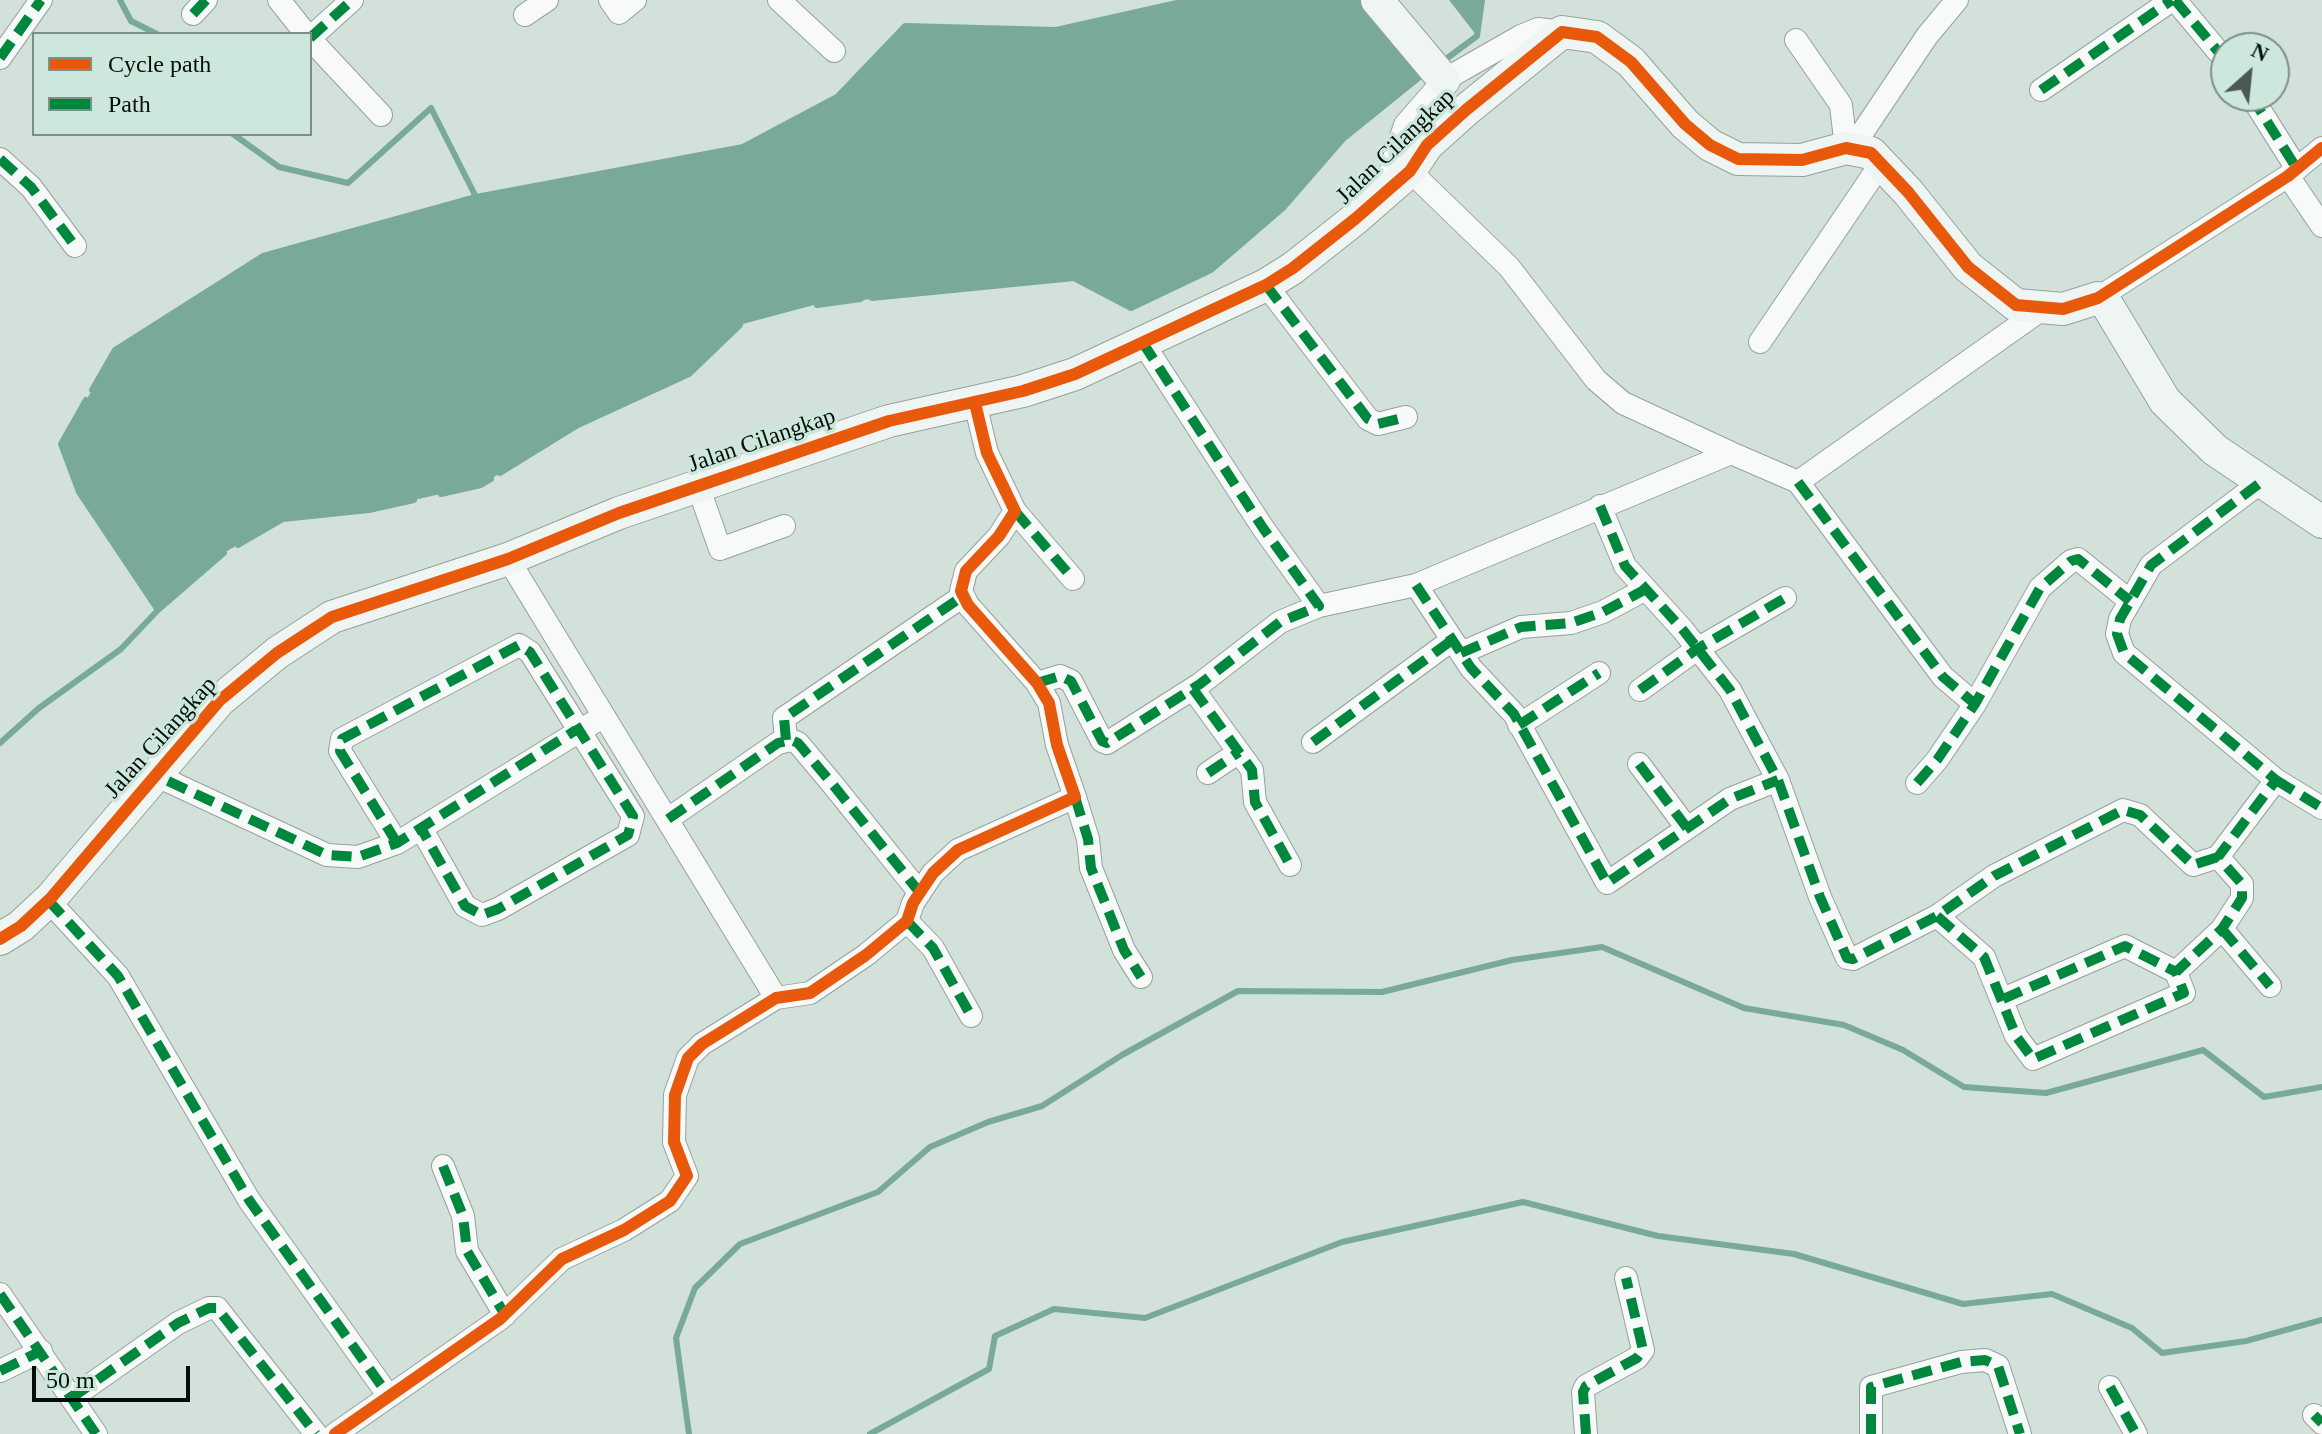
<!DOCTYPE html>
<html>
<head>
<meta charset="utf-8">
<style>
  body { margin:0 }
  #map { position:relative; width:2322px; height:1434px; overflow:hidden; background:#d3e1db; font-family:Georgia,serif }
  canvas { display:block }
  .legend { position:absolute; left:32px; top:32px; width:280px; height:104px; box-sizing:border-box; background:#cde7dc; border:2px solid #7d9088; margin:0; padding:10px 14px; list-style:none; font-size:24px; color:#050e0a }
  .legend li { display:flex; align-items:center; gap:16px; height:40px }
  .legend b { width:40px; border:2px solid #7d9088 }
  .north { position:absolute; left:2210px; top:32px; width:80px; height:80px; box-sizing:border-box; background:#cde7dc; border:2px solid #7d9088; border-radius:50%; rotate:27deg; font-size:22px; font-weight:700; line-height:32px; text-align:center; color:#050e0a }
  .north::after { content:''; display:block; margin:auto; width:28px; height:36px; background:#4d5853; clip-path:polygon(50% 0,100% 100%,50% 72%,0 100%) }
  .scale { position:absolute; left:32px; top:1366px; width:158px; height:36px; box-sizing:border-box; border:4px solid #050e0a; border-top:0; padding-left:10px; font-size:24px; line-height:28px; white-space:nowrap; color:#050e0a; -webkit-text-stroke:6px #cde7dc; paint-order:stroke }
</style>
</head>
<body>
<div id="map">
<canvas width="2322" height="1434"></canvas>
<ul class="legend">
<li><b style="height:10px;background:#e8590c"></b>Cycle path</li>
<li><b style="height:10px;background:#00873e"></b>Path</li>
</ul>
<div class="north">N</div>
<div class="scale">50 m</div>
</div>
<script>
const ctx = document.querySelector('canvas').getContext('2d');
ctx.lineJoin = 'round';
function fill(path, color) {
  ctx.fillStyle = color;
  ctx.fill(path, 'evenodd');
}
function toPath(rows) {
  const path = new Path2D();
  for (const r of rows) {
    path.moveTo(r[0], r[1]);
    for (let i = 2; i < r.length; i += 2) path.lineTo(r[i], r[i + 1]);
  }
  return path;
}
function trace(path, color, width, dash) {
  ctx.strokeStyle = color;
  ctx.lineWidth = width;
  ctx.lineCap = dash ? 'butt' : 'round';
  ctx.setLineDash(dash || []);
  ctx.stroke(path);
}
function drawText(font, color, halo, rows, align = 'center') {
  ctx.font = font + ' Georgia,serif';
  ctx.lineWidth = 7;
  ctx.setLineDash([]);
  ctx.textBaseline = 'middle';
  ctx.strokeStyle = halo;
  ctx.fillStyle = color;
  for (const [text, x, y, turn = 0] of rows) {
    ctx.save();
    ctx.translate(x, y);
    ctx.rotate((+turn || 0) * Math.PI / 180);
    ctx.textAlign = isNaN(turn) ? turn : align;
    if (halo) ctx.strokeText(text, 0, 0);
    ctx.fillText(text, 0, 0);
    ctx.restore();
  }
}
const water = toPath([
  [1190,0,1366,0,1423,74,1343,139,1283,208,1211,270,1131,308,1073,278,814,305,739,325,689,374,578,425,481,485,369,510,283,519,215,558,158,610,79,492,61,444,115,350,263,256,476,197,743,147,837,98,905,26,1056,30],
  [1449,0,1482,0,1477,36]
]);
const stream = toPath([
  [120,0,131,21,157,34],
  [1442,62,1477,36,1482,0],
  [233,134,279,167,348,183,431,108,476,197],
  [872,298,1074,278,1131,308,1211,270,1283,208,1343,139,1426,72],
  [817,305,861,299],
  [92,390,115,350,263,256,476,197,743,147,837,97,905,26,1056,30,1190,0],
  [86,400,61,444,79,492,158,610],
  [500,473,578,425,689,374,740,325],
  [441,494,481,485,491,479],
  [238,545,283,519,369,510,414,500],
  [0,743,39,708,121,649,158,610,224,553],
  [689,1434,676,1338,695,1288,740,1244,878,1192,930,1147,988,1122,1042,1106,1122,1055,1238,991,1382,992,1512,960,1602,947,1744,1008,1844,1025,1903,1050,1964,1087,2046,1093,2203,1050,2264,1097,2322,1087],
  [870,1434,989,1369,995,1336,1054,1309,1145,1318,1342,1242,1523,1202,1658,1236,1794,1254,1963,1304,2052,1294,2132,1328,2162,1353,2246,1341,2322,1320]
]);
const street = toPath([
  [279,0,306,34],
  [610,0,619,13,635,0],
  [779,0,834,51],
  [2175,0,2226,61],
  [193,14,206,0],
  [525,15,547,0],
  [310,38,352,0],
  [310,39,381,115],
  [1796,40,1841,105,1846,148],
  [0,58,41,0],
  [2041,90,2172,0],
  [2251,96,2297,169],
  [1852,148,1927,36,1957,0],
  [0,159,31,187,75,246],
  [2288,176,2322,226],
  [1388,190,1392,164,1405,125,1444,80,1521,36,1538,29,1562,32],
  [1266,285,1368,419,1378,424,1406,417],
  [2098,298,2288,176,2322,148],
  [1760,342,1882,162],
  [1143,343,1263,528,1319,606],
  [1731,453,1798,482,1943,677,1975,704],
  [1798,482,2045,307],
  [698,486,720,549,784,526],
  [1600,506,1625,566,1683,630,1730,690,1747,722,1778,780,1820,897,1847,958,1853,959,1937,916,1994,876,2123,810,2140,815,2193,865,2218,857],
  [1015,511,1073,579],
  [508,559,776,998],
  [1416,585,1471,668,1514,714,1607,883,1730,799,1778,780],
  [1461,653,1521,627,1571,623,1603,612,1646,589],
  [1037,683,1060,676,1071,681,1102,741,1107,743,1200,684,1280,622,1319,606,1416,585,1731,453,1623,403,1596,380,1509,267,1410,171],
  [1193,689,1252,770,1255,802,1290,865],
  [1640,690,1697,649,1785,598],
  [1519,725,1599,673],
  [786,740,784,718,963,596],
  [1313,742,1452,640],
  [1639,764,1687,828],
  [162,772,168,781,327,855,358,857,397,843,604,716],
  [1208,773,1239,752],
  [2276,780,2322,808],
  [1917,783,1937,760,1975,704,2040,588,2071,561,2078,559,2130,601],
  [1075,797,1088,839,1091,868,1124,950,1141,977],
  [668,819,778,743,791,740,798,743,834,786,920,893],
  [397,843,340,751,342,739,519,645,530,652,633,816,628,835,498,909,482,915,465,906,421,828],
  [48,900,118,976,249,1200,388,1395],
  [1937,916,1984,957,2016,1036,2033,1059,2184,993,2176,972,2222,929,2242,898,2242,884,2218,857,2276,780,2124,653,2117,634,2120,619,2151,565,2260,483],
  [907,921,933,948,971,1016],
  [2222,929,2270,986],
  [2003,999,2125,946,2176,972],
  [443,1166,463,1216,467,1251,505,1315],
  [0,1294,96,1434],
  [0,1371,41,1351],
  [2110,1387,2136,1434],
  [73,1397,178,1323,209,1308,217,1308,316,1434],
  [2314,1415,2322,1423],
  [335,1434,500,1319,562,1259,624,1230,670,1201,687,1176,674,1142,675,1095,688,1058,702,1044,776,998,810,993,866,955,907,921,913,903,933,873,958,850,1075,797,1057,745,1049,703,1037,683,968,605,961,591,966,571,999,536,1015,511,987,453,975,403],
  [1586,1434,1583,1392,1586,1386,1637,1358,1643,1350,1626,1278],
  [1871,1434,1871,1387,1961,1362,1985,1360,1998,1366,2020,1434]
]);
const secondary = toPath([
  [1377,0,1444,80],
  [0,939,21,926,51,898,219,701,277,653,332,617,508,559,619,513,889,421,1023,391,1075,374,1266,285,1293,268,1355,219,1410,171,1427,145,1466,110,1562,32,1597,37,1631,62,1685,124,1710,145,1738,159,1802,160,1846,148,1871,153,1908,192,1968,267,2016,305,2063,309,2098,298,2106,303,2165,401,2215,450,2322,522]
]);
const quiet = toPath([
  [2175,0,2226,61],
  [193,14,206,0],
  [310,38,352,0],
  [0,58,41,0],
  [2041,90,2172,0],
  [2251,96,2297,169],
  [0,159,31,187,75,246],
  [1266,285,1368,419,1378,424,1406,417],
  [1798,482,1943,677,1975,704],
  [1600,506,1625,566,1683,630,1730,690,1747,722,1778,780,1820,897,1847,958,1853,959,1937,916,1994,876,2123,810,2140,815,2193,865,2218,857],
  [1015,511,1073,579],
  [1416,585,1471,668,1514,714,1607,883,1730,799,1778,780],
  [1461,653,1521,627,1571,623,1603,612,1646,589],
  [1037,683,1060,676,1071,681,1102,741,1107,743,1200,684,1280,622,1319,606,1263,528,1143,343],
  [1193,689,1252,770,1255,802,1290,865],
  [1640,690,1697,649,1785,598],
  [1519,725,1599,673],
  [786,740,784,718,963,596],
  [1313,742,1452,640],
  [1639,764,1687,828],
  [1208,773,1239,752],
  [2276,780,2322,808],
  [168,781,327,855,358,857,397,843,576,730],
  [1917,783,1937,760,1975,704,2040,588,2071,561,2078,559,2130,601],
  [1075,797,1088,839,1091,868,1124,950,1141,977],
  [668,819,778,743,791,740,798,743,834,786,920,893],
  [397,843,340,751,342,739,519,645,530,652,633,816,628,835,498,909,482,915,465,906,421,828],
  [48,900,118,976,249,1200,388,1395],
  [1937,916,1984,957,2016,1036,2033,1059,2184,993,2176,972,2222,929,2242,898,2242,884,2218,857,2276,780,2124,653,2117,634,2120,619,2151,565,2260,483],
  [907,921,933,948,971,1016],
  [2222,929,2270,986],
  [2003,999,2125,946,2176,972],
  [443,1166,463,1216,467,1251,505,1315],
  [0,1294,96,1434],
  [0,1371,41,1351],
  [2110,1387,2136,1434],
  [73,1397,178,1323,209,1308,217,1308,316,1434],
  [2314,1415,2322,1423],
  [1586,1434,1583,1392,1586,1386,1637,1358,1643,1350,1626,1278],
  [1871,1434,1871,1387,1961,1362,1985,1360,1998,1366,2020,1434]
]);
const cycleway = toPath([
  [0,939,21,926,51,898,219,701,277,653,332,617,508,559,619,513,889,421,1023,391,1075,374,1266,285,1293,268,1355,219,1410,171,1427,145,1466,110,1562,32,1597,37,1631,62,1685,124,1710,145,1738,159,1802,160,1846,148,1871,153,1908,192,1968,267,2016,305,2063,309,2098,298,2288,176,2322,148],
  [335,1434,500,1319,562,1259,624,1230,670,1201,687,1176,674,1142,675,1095,688,1058,702,1044,776,998,810,993,866,955,907,921,913,903,933,873,958,850,1075,797,1057,745,1049,703,1037,683,968,605,961,591,966,571,999,536,1015,511,987,453,975,403]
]);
const streetNames = [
  ["Jalan Cilangkap",1396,147,-44],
  ["Jalan Cilangkap",762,441,-19],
  ["Jalan Cilangkap",161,738,-48]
];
fill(water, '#79aa97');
trace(stream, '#79aa97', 6);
trace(street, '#96a19c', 24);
trace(secondary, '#96a19c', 34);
trace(street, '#f8fafa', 22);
trace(secondary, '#eef5f2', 32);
trace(quiet, '#00873e', 10, [20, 10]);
trace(cycleway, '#e8590c', 12);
drawText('24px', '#050e0a', '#cde7dc', streetNames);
</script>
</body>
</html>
